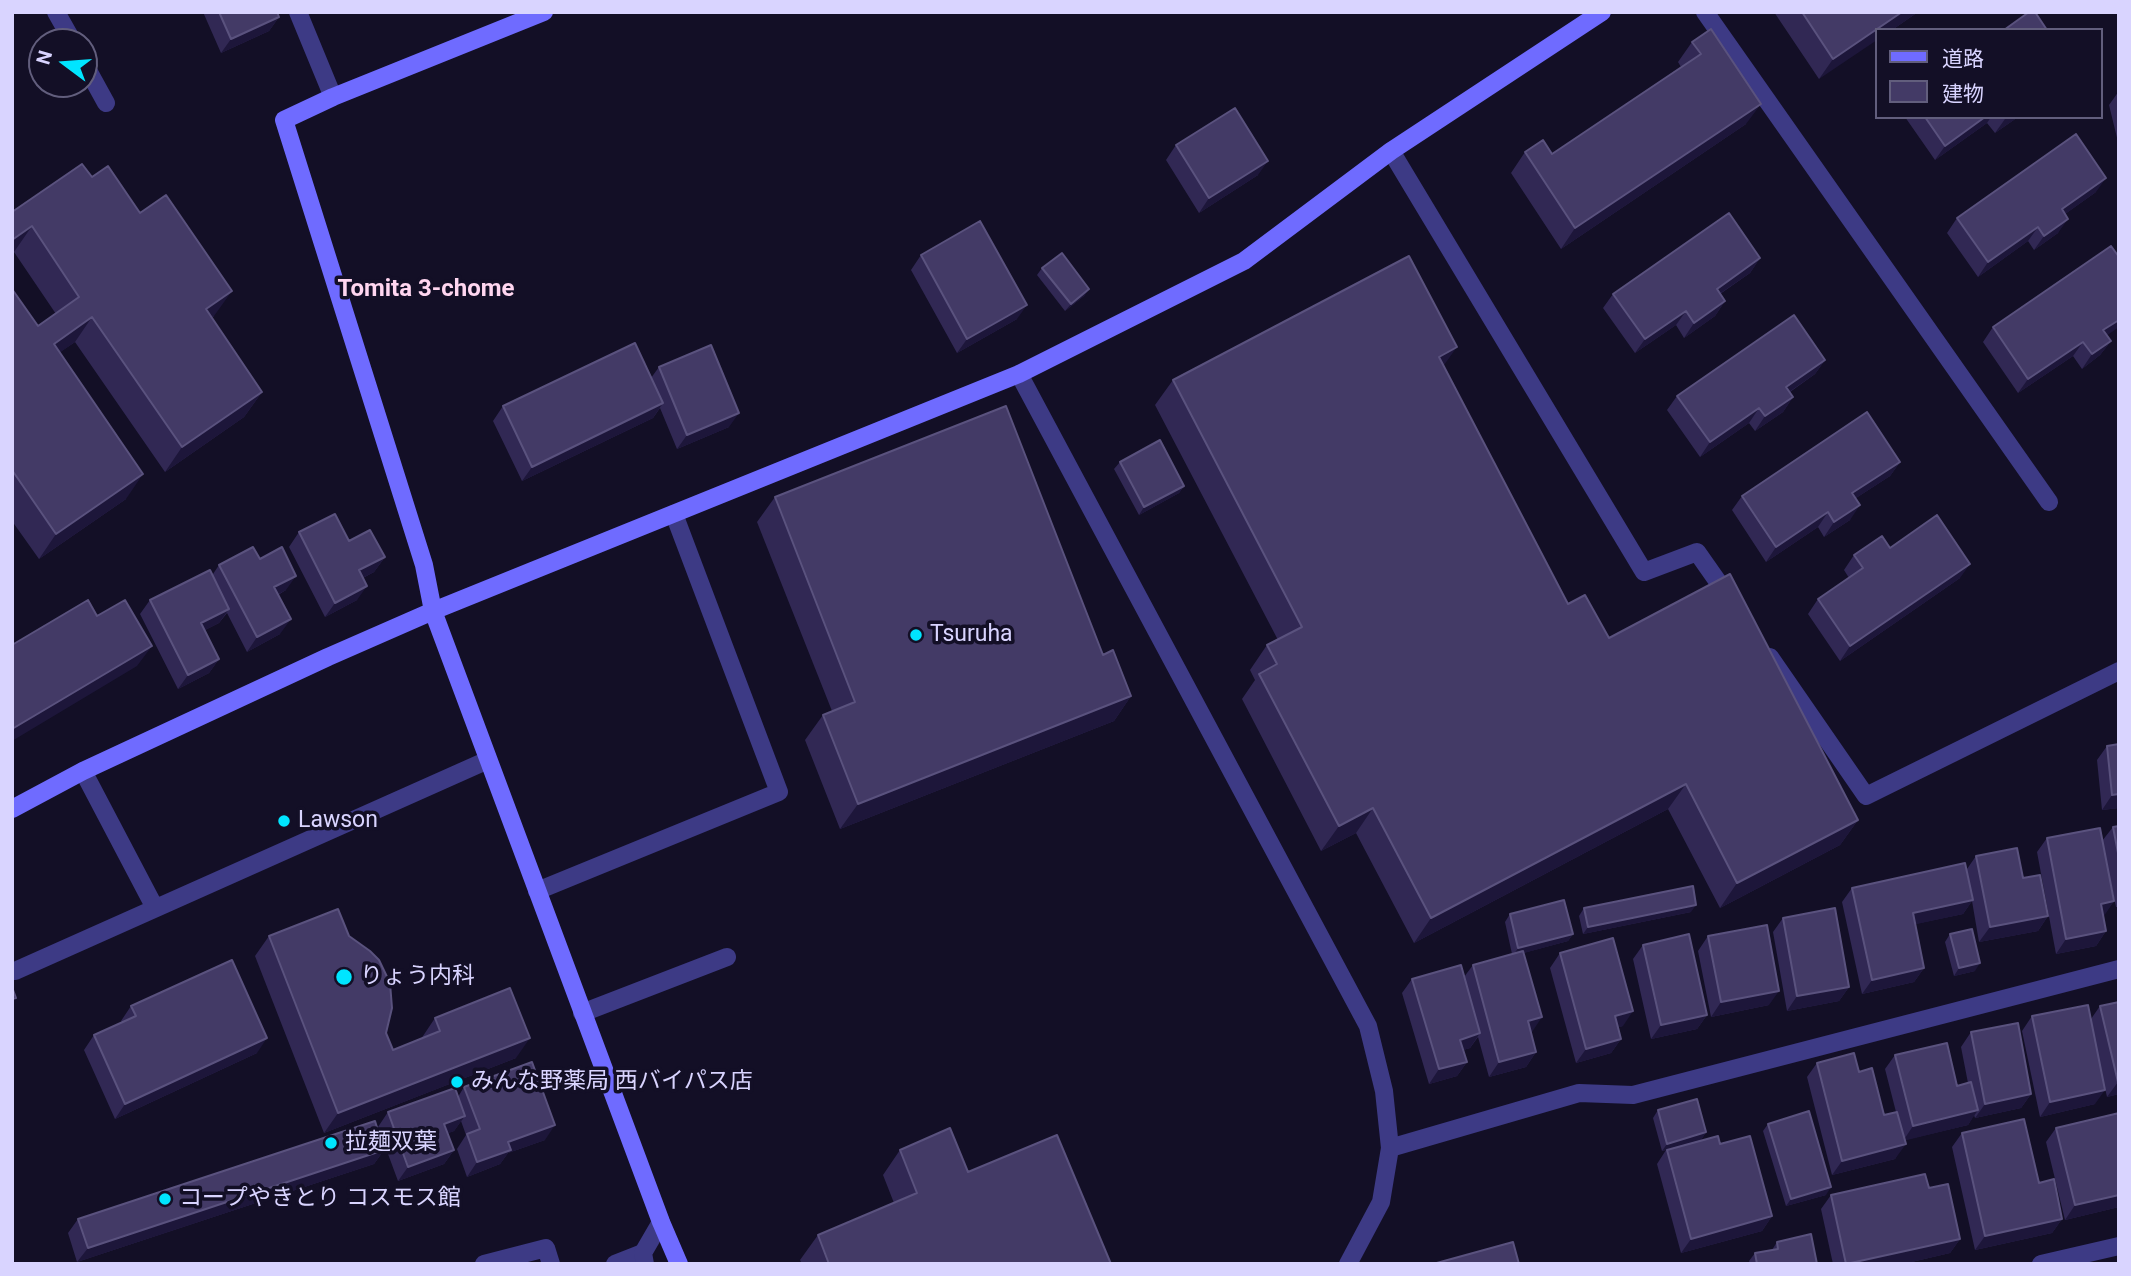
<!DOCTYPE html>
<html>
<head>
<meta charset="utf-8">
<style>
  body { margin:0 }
  #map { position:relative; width:2131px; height:1276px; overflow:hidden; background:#130f26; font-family:Roboto,"Noto Sans JP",sans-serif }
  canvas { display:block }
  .frame { position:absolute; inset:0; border:14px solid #d9d4ff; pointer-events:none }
  .legend { position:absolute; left:1875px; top:28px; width:228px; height:91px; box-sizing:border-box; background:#130f26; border:2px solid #625e7d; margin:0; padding:9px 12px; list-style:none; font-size:21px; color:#d9d4ff }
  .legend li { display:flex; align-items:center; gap:14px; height:35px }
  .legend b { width:35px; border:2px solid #625e7d }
  .north { position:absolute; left:28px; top:28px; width:70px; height:70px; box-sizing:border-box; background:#130f26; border:2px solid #625e7d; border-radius:50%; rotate:286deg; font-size:19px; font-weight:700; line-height:28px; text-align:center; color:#d9d4ff }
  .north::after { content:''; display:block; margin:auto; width:24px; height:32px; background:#00e5ff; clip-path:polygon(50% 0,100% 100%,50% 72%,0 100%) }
</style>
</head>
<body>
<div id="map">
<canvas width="2131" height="1276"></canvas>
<div class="frame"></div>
<ul class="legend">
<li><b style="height:9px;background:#6f6bff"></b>道路</li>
<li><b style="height:19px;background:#433a66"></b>建物</li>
</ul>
<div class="north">N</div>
</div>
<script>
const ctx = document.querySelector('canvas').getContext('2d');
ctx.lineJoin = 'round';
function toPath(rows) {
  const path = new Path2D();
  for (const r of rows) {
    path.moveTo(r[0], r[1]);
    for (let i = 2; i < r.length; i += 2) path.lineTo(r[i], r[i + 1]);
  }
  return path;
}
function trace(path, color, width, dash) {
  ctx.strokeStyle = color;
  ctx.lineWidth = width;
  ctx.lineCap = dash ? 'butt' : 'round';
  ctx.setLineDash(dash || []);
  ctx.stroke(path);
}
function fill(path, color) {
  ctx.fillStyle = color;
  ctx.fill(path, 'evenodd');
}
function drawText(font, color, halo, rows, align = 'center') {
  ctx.font = font + ' Roboto,"Noto Sans JP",sans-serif';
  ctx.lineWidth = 7;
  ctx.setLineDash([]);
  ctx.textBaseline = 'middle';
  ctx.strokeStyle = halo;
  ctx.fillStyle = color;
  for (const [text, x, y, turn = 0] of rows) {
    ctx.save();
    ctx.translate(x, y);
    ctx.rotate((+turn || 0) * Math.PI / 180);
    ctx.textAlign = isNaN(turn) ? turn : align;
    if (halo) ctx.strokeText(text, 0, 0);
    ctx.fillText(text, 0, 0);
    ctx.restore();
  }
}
const lane = toPath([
  [56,12,73,42],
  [1705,12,2049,502],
  [84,63,106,103],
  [1391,151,1644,572,1697,552,1730,599],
  [1770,657,1866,796,2119,671],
  [83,771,155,908],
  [537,891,779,792,674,514],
  [15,971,488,760],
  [582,1013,727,957],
  [484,1264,546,1248,551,1264],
  [615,1264,643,1253]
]);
const street = toPath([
  [298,12,333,97],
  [1019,374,1368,1026,1384,1091,1390,1148,1381,1202,1348,1264],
  [1390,1148,1579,1093,1633,1095,2119,969],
  [645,1264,643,1253,661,1222],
  [2041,1264,2119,1246]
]);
const secondary = toPath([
  [544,12,333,97,284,120,424,565,433,611,661,1222,679,1264],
  [12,809,83,771,328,657,433,611,1019,374,1244,261,1391,151,1602,12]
]);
const wall = toPath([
  [203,12,277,12,279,17,269,31,221,53],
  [1774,12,1918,12,1892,30,1877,30,1819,79],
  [1692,42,1746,124,1561,249,1511,173,1525,152,1552,154,1681,67,1678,62],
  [2119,91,2119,146,2109,105],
  [1905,117,2018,117,1995,133,1987,123,1935,160],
  [1176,145,1258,175,1199,213,1166,160],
  [92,177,140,213,214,316,212,318,262,392,244,417,165,472,75,342,60,352,126,499,39,559,12,521,12,289,38,326,56,314,14,252,12,212],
  [2096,192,2065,214,2058,233,2034,250,2028,241,1978,277,1947,233,1957,218],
  [921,255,1017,319,957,353,911,270],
  [1760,258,1750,273,1720,294,1725,301,1715,316,1684,338,1676,325,1635,353,1603,308,1613,294],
  [1042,268,1089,289,1084,296,1065,311,1037,275],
  [1993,327,2107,335,2111,341,2100,355,2082,369,2073,356,2018,393,1983,342],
  [1825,360,1815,374,1790,392,1793,397,1783,412,1755,431,1749,423,1700,457,1667,410,1677,396],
  [1443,366,1568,604,1609,638,1858,820,1840,845,1720,908,1668,809,1414,943,1356,833,1321,851,1242,699,1255,680,1250,670,1267,645,1278,640,1155,405,1173,380],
  [659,367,729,427,677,449,660,408,653,418,522,481,493,421,503,406,651,378],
  [1120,462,1184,486,1179,493,1139,515,1114,469],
  [1900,462,1890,476,1856,498,1850,520,1824,537,1818,527,1766,562,1732,510,1742,496],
  [775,497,1103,655,1131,696,1114,721,840,829,805,740,823,715,832,711,757,522],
  [299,532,349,541,385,557,374,572,363,578,357,600,325,617,289,547],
  [1890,548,1960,578,1840,661,1808,614,1818,599,1849,578,1844,570,1854,555],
  [260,559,286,590,278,595,280,634,247,652,227,613,219,623,205,630,219,659,209,673,178,689,140,614,150,600,213,574,219,565],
  [2119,732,2119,808,2102,810,2097,760,2107,746,2118,744,2117,735],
  [2119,826,2119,907,2116,907,2102,841,2113,827],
  [2047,838,2114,901,2103,916,2106,931,2096,946,2056,954,2037,852],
  [1976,856,2023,878,2048,916,2038,931,1979,942,1972,901,1963,914,1915,924,1924,968,1914,982,1862,994,1842,902,1852,888,1967,869],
  [1584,908,1691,912,1583,934,1579,916],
  [1510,914,1573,934,1568,941,1523,953,1531,1032,1536,1052,1526,1067,1489,1077,1478,1037,1470,1048,1463,1050,1467,1062,1457,1076,1429,1084,1402,993,1412,979,1464,977,1473,965,1512,954,1505,922],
  [1783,918,1849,987,1839,1001,1787,1011,1773,932],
  [1950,934,1975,971,1954,976,1945,942],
  [269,936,386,1033,393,1050,421,1039,435,1018,516,1058,324,1133,255,956],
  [1708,936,1769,1005,1711,1017,1698,951],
  [1643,945,1707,1015,1697,1029,1651,1039,1633,959],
  [1560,953,1623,1026,1618,1027,1621,1039,1611,1053,1576,1063,1550,968],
  [2119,1002,2119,1094,2107,1097,2099,1062,2095,1104,2040,1117,2022,1031,2032,1016,2091,1019,2100,1006],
  [131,1006,257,1053,115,1119,84,1050,94,1035,122,1022,121,1021],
  [1971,1032,2031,1094,2021,1108,1975,1118,1974,1115,1968,1125,1905,1140,1895,1159,1832,1175,1807,1077,1817,1063,1859,1072,1884,1115,1896,1112,1885,1069,1895,1055,1957,1086,1968,1083,1961,1047],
  [464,1087,545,1140,508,1153,500,1164,467,1177,457,1149,466,1135,461,1121,454,1131,448,1133,454,1150,444,1164,398,1181,378,1127,388,1112,458,1097],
  [1658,1110,1706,1132,1701,1140,1720,1144,1772,1216,1762,1231,1681,1253,1657,1164,1666,1150,1662,1151,1653,1118],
  [1768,1124,1826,1195,1786,1206,1763,1131],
  [2056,1128,2119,1207,2065,1220,2046,1142],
  [1962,1133,2039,1183,2062,1219,2052,1233,1975,1250,1952,1147],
  [384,1150,374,1164,77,1262,68,1233,78,1219],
  [900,1150,1111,1264,802,1264,800,1260,818,1235,894,1203,883,1175],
  [1929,1188,1960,1239,1950,1253,1903,1264,1833,1264,1821,1209,1831,1195],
  [1777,1242,1817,1264,1750,1264,1749,1261,1755,1253,1772,1250]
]);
const shadedWall = toPath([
  [1902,12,1918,12,1892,30,1877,30,1877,40,1819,79,1833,59],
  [279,17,269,31,221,53,231,39],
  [1761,104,1746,124,1561,249,1575,228],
  [1985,117,1991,117,1987,123,1935,160,1945,146],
  [2007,117,2018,117,1995,133,2005,119],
  [1268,161,1258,175,1199,213,1209,198],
  [2106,178,2096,192,2051,224,2062,209],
  [2068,219,2058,233,2034,250,2044,236],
  [32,226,14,252,12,253,12,240],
  [2038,227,2028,241,1978,277,1988,262],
  [1760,258,1750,273,1706,303,1717,289],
  [1089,289,1084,296,1065,311,1071,304],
  [232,291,214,316,188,334,206,309],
  [1725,301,1715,316,1684,338,1694,323],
  [1027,305,1017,319,957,353,967,339],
  [1686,311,1676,325,1635,353,1645,339],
  [92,317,75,342,36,369,54,344],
  [2119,320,2119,327,2093,345,2103,330],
  [2111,341,2100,355,2082,369,2092,354],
  [2083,342,2073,356,2018,393,2028,379],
  [1457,347,1439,372,1439,357],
  [1825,360,1815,374,1776,401,1786,387],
  [262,392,244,417,165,472,182,447],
  [1793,397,1783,412,1755,431,1765,416],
  [663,403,653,418,522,481,532,467],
  [1759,408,1749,423,1700,457,1710,442],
  [739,413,729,427,677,449,687,435],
  [1900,462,1890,476,1842,507,1852,493],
  [143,474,126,499,39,559,56,534],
  [1184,486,1179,493,1139,515,1144,507],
  [1860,505,1850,520,1824,537,1834,522],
  [1828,512,1818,527,1766,562,1776,547],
  [385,557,374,572,349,585,359,570],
  [1970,564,1960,578,1840,661,1850,646],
  [296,576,286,590,264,602,274,587],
  [367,586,357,600,325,617,335,603],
  [229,609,219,623,191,637,201,623],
  [291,619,280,634,247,652,257,637],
  [152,646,137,666,12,741,12,729],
  [219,659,209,673,178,689,188,675],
  [1131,696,1114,721,840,829,858,804],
  [1686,784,1668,809,1414,943,1431,918],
  [2119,794,2119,808,2102,810,2112,795],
  [1373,808,1356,833,1321,851,1339,826],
  [1858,820,1840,845,1720,908,1737,883],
  [1973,900,1963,914,1903,927,1913,913],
  [2114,901,2104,916,2091,919,2101,904],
  [1696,905,1691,912,1583,934,1588,927],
  [2048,916,2038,931,1979,942,1990,927],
  [2106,931,2096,946,2056,954,2066,939],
  [1573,934,1568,941,1513,956,1518,948],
  [1980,963,1975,971,1954,976,1959,968],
  [1924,968,1914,982,1862,994,1872,980],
  [1849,987,1839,1001,1787,1011,1797,996],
  [1779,991,1769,1005,1711,1017,1721,1002],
  [1633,1011,1623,1026,1605,1031,1615,1016],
  [1707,1015,1697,1029,1651,1039,1661,1025],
  [1542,1017,1532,1032,1518,1036,1528,1021],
  [1480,1033,1470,1048,1450,1054,1460,1040],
  [267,1038,257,1053,115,1119,125,1104],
  [530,1038,516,1058,324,1133,338,1113],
  [1621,1039,1611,1053,1576,1063,1586,1049],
  [1536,1052,1526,1067,1489,1077,1499,1062],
  [1467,1062,1457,1076,1429,1084,1439,1069],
  [2118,1082,2119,1082,2119,1094,2107,1097],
  [2105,1090,2095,1104,2040,1117,2050,1102],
  [2031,1094,2021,1108,1975,1118,1985,1104],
  [1978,1110,1968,1125,1903,1141,1913,1126],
  [465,1116,454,1131,434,1139,444,1124],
  [555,1125,545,1140,508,1153,500,1164,467,1177,477,1162,508,1142],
  [1706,1132,1701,1140,1662,1151,1667,1144],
  [1906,1144,1895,1159,1832,1175,1842,1161],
  [384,1150,374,1164,77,1262,88,1248],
  [454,1150,444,1164,398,1181,408,1167],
  [1831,1187,1826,1195,1786,1206,1791,1199],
  [2119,1195,2119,1207,2065,1220,2075,1205],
  [1772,1216,1762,1231,1681,1253,1691,1239],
  [2062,1219,2052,1233,1975,1250,1985,1236],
  [1960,1239,1950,1253,1903,1264,1847,1264]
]);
const building = toPath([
  [219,12,277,12,279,17,231,39,219,12],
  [1802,12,1902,12,1833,59,1802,12],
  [2029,12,2035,12,2047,30,2004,30,2029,12],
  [1711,29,1761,104,1575,228,1525,152,1543,140,1552,154,1701,54,1692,42,1711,29],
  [1235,108,1268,161,1209,198,1176,145,1235,108],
  [1925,117,1985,117,1945,146,1925,117],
  [2076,134,2106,178,2062,209,2068,219,2044,236,2038,227,1988,262,1957,218,2076,134],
  [82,164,92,177,108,166,140,213,166,195,232,291,206,309,262,392,182,447,92,317,54,344,143,474,56,534,12,470,12,289,38,326,79,297,32,226,12,240,12,212,82,164],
  [1729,213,1760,258,1717,289,1725,301,1694,323,1686,311,1645,339,1613,294,1729,213],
  [980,221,1027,305,967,339,921,255,980,221],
  [2111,246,2119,257,2119,320,2103,330,2111,341,2092,354,2083,342,2028,379,1993,327,2111,246],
  [1062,253,1089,289,1071,304,1042,268,1062,253],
  [1409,256,1457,347,1439,357,1568,604,1585,595,1609,638,1730,574,1858,820,1737,883,1686,784,1431,918,1373,808,1339,826,1259,674,1277,664,1267,645,1302,627,1173,380,1409,256],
  [1794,315,1825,360,1786,387,1793,397,1765,416,1759,408,1710,442,1677,396,1794,315],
  [635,343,663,403,532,467,503,406,635,343],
  [711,345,739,413,687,435,659,367,711,345],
  [1006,406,1103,655,1113,650,1131,696,858,804,823,715,855,702,775,497,1006,406],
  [1867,412,1900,462,1852,493,1860,505,1834,522,1828,512,1776,547,1742,496,1867,412],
  [1160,440,1184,486,1144,507,1120,462,1160,440],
  [335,514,349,541,370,530,385,557,359,570,367,586,335,603,299,532,335,514],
  [1937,515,1970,564,1850,646,1818,599,1863,568,1854,555,1882,536,1890,548,1937,515],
  [253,547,260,559,282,547,296,576,274,587,291,619,257,637,219,565,253,547],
  [210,570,229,609,201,623,219,659,188,675,150,600,210,570],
  [88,600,97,616,125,600,152,646,12,729,12,645,88,600],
  [2119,744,2119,794,2112,795,2107,746,2119,744],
  [2119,826,2119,858,2113,827,2119,826],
  [2100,828,2114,901,2101,904,2106,931,2066,939,2047,838,2100,828],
  [2017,848,2023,878,2040,875,2048,916,1990,927,1976,856,2017,848],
  [1965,863,1973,900,1913,913,1924,968,1872,980,1852,888,1965,863],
  [1693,886,1696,905,1588,927,1584,908,1693,886],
  [1564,900,1573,934,1518,948,1510,914,1564,900],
  [1835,908,1849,987,1797,996,1783,918,1835,908],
  [338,909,349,936,370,951,379,960,390,983,392,1008,386,1033,393,1050,440,1031,435,1018,510,988,530,1038,338,1113,269,936,338,909],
  [1767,925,1779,991,1721,1002,1708,936,1767,925],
  [1972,929,1980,963,1959,968,1950,934,1972,929],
  [1689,934,1707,1015,1661,1025,1643,945,1689,934],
  [1613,938,1633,1011,1615,1016,1621,1039,1586,1049,1560,953,1613,938],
  [1523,951,1542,1017,1528,1021,1536,1052,1499,1062,1473,965,1523,951],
  [232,960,267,1038,125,1104,94,1035,136,1016,131,1006,232,960],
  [1461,965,1480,1033,1460,1040,1467,1062,1439,1069,1412,979,1461,965],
  [12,987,16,998,12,999,12,987],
  [2119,1002,2119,1082,2118,1082,2100,1006,2119,1002],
  [2088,1005,2105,1090,2050,1102,2032,1016,2088,1005],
  [2018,1023,2031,1094,1985,1104,1971,1032,2018,1023],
  [1947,1043,1957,1086,1971,1082,1978,1110,1913,1126,1895,1055,1947,1043],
  [1854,1053,1859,1072,1872,1068,1884,1115,1897,1112,1906,1144,1842,1161,1817,1063,1854,1053],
  [532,1062,555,1125,508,1142,511,1150,477,1162,467,1134,480,1129,464,1087,532,1062],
  [455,1088,465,1116,444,1124,454,1150,408,1167,388,1112,455,1088],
  [1697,1099,1706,1132,1667,1144,1658,1110,1697,1099],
  [1809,1111,1831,1187,1791,1199,1768,1124,1809,1111],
  [2119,1113,2119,1195,2075,1205,2056,1128,2119,1113],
  [2024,1119,2039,1183,2054,1179,2062,1219,1985,1236,1962,1133,2024,1119],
  [375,1121,384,1150,88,1248,78,1219,375,1121],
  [950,1128,968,1172,1057,1135,1111,1264,829,1264,818,1235,917,1193,900,1150,950,1128],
  [1718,1136,1720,1144,1750,1136,1772,1216,1691,1239,1667,1150,1718,1136],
  [1925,1174,1929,1188,1948,1184,1960,1239,1846,1264,1831,1195,1925,1174],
  [1811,1234,1817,1264,1757,1264,1755,1253,1778,1249,1777,1242,1811,1234],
  [1513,1242,1519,1264,1433,1264,1513,1242]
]);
const markers = [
  [916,635,7,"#00e5ff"],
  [284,821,7,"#00e5ff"],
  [344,977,9,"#00e5ff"],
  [457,1082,7,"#00e5ff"],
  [331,1143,7,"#00e5ff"],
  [165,1199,7,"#00e5ff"]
];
const poiNames = [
  ["Tsuruha",930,635],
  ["Lawson",298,821],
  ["りょう内科",360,977],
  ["みんな野薬局 西バイパス店",471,1082],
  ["拉麺双葉",345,1143],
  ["コープやきとり コスモス館",179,1199]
];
const neighbourhoodNames = [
  ["Tomita 3-chome",426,290]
];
trace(lane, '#3d3a85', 18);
trace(street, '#3d3a85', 18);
trace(secondary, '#6f6bff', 18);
fill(wall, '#312854');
fill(shadedWall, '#1d163a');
fill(building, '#433a66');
trace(building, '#5a527e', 2);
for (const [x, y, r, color] of markers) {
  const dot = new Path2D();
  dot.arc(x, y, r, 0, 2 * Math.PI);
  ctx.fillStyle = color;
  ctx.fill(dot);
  trace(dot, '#130f26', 2.5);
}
drawText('23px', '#d9d4ff', '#130f26', poiNames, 'left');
drawText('bold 24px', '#ffd6f0', '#130f26', neighbourhoodNames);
</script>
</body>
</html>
